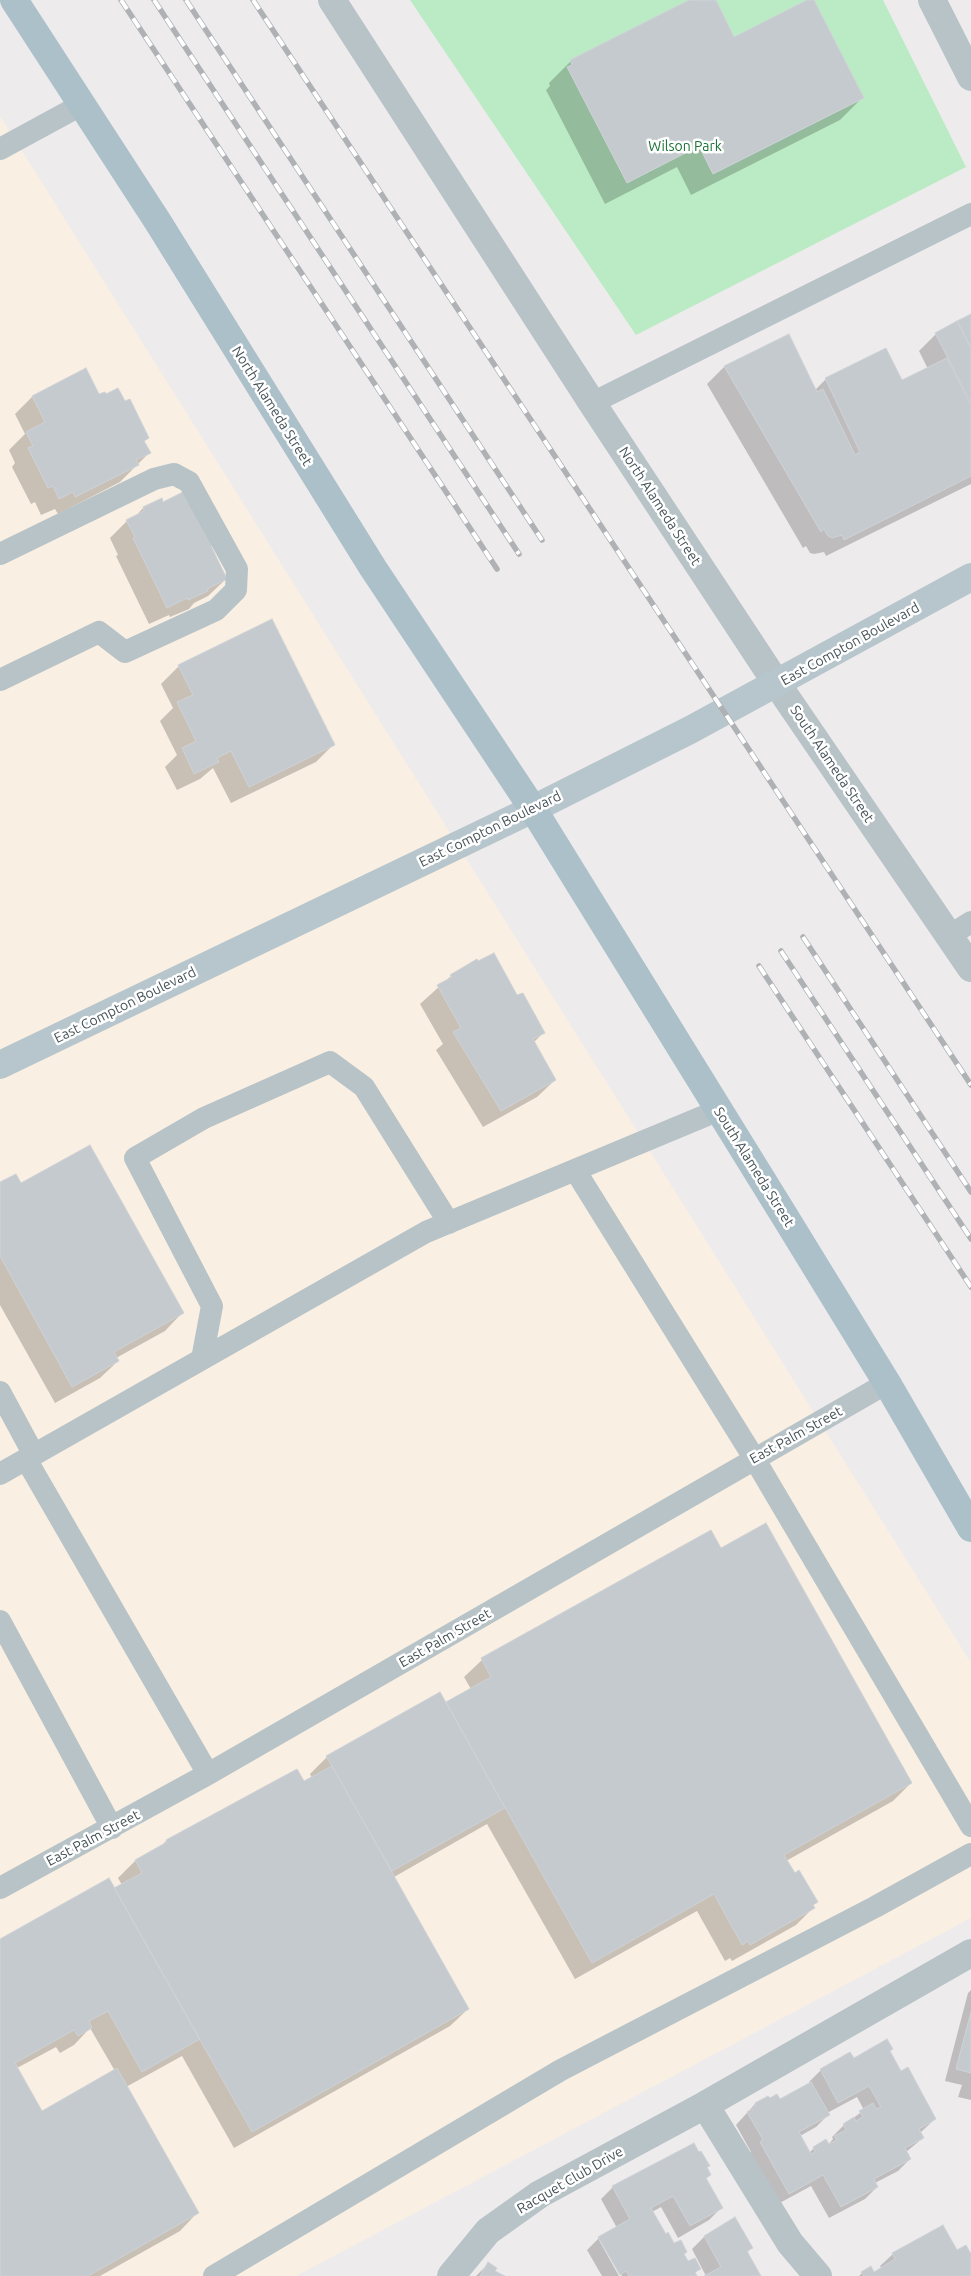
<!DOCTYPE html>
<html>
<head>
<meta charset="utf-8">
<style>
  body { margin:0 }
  canvas { display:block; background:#eeebec }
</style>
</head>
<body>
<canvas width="971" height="2276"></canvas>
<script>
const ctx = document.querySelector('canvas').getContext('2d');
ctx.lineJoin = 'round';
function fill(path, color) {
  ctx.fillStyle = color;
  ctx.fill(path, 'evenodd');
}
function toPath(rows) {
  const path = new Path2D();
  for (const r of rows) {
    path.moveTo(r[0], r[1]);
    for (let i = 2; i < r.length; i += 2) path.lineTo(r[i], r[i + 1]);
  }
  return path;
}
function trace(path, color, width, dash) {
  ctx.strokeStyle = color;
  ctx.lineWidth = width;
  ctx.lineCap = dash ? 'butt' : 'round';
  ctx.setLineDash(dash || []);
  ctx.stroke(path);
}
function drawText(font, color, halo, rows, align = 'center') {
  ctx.font = font + ' Ubuntu,sans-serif';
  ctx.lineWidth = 5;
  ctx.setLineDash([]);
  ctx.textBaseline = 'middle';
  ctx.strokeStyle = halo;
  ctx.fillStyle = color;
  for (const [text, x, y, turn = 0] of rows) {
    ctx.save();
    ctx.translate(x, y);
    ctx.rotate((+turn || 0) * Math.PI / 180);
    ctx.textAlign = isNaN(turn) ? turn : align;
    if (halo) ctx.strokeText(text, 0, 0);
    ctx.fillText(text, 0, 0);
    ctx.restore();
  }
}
const commercial = toPath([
  [0,116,971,1663,971,1918,296,2276,0,2276]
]);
const green = toPath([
  [410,0,883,0,966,167,636,335]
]);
const shadow = toPath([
  [691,0,714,0,733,39,812,0,862,98,840,120,691,195,677,167,605,204,546,90,550,86,549,83,571,61],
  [971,316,971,484,826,556,824,552,814,554,810,553,806,546,803,548,707,384,724,367,788,336,815,390,826,379,901,382,928,369,919,351,936,334],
  [99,396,148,438,143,442,149,453,120,482,58,514,55,509,41,515,35,502,31,504,12,467,15,463,9,450,25,434,15,414,32,397],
  [163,503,195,511,226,579,208,596,194,603,189,609,170,617,169,615,149,624,116,556,118,555,110,538,127,521,135,517,143,508],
  [179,666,334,744,316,762,231,803,213,768,200,779,177,790,165,767,177,755,160,721,173,708,161,684],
  [478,963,517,997,543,1033,534,1042,555,1080,537,1097,483,1127,436,1050,443,1044,420,1004,451,976],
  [0,1184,20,1185,182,1313,165,1331,116,1358,118,1361,100,1378,55,1403,0,1305],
  [711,1532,720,1550,911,1783,893,1801,786,1861,813,1908,796,1925,732,1961,730,1958,725,1961,697,1911,575,1979,487,1824,394,1877,468,2009,450,2026,234,2148,182,2056,126,2087,197,2213,180,2231,100,2276,0,2276,0,1940,122,1885,118,1878,135,1861,160,1847,166,1841,267,1785,296,1770,303,1783,312,1778,310,1774,327,1757,446,1703,471,1689,464,1677,482,1660],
  [90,2028,115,2071,42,2112,17,2068,56,2047,60,2053,74,2045],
  [971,1990,971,2100,958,2097,962,2085,945,2081,968,1993],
  [889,2052,900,2073,935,2119,920,2133,923,2138,906,2152,910,2159,898,2171,875,2183,877,2187,865,2199,829,2218,811,2186,776,2205,748,2155,751,2152,736,2125,755,2104,780,2101,810,2084,809,2082,821,2070,853,2060],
  [857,2097,864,2110,844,2125,832,2137,833,2139,828,2145,814,2148,809,2153,800,2136,816,2127,828,2115,827,2113],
  [694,2145,708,2166,706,2168,710,2175,705,2180,721,2208,709,2220,678,2238,661,2207,652,2212,665,2235,683,2254,688,2263,699,2269,694,2274,696,2276,622,2276,602,2240,599,2240,619,2276,602,2276,587,2250,599,2238,617,2228,601,2199,613,2187],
  [942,2226,956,2252,971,2257,971,2276,859,2276,862,2273,874,2273,882,2269,880,2266,893,2254],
  [704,2237,751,2248,747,2253,759,2276,706,2276,692,2249],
  [488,2264,494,2271,502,2276,476,2276]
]);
const building = toPath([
  [689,0,716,0,734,37,807,0,814,0,864,98,713,174,699,146,627,183,567,67,572,65,570,60,689,0],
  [971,314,971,348,957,321,971,314],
  [957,321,971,348,971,403,935,333,957,321],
  [789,334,817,392,823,389,855,455,860,452,825,378,886,348,902,380,947,358,971,406,971,476,844,540,842,535,832,538,828,536,824,529,821,532,724,366,789,334],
  [86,368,99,394,105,392,106,394,118,388,125,401,130,399,149,438,144,441,151,453,136,460,139,465,75,497,73,492,59,499,53,486,48,488,28,448,33,446,26,432,45,422,32,396,86,368],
  [183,492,213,545,211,546,227,579,207,589,208,591,188,600,187,598,167,608,133,538,135,537,126,520,144,511,143,507,162,498,163,502,183,492],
  [272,619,335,745,249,787,231,751,217,758,219,762,194,774,182,748,196,741,177,702,193,695,178,665,272,619],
  [494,953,517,995,523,993,545,1033,533,1039,556,1080,501,1111,453,1032,461,1028,437,985,452,977,450,975,477,959,478,961,494,953],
  [90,1145,184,1313,114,1352,119,1361,72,1387,0,1256,0,1182,16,1174,21,1183,90,1145],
  [766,1523,912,1783,784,1855,795,1873,799,1870,818,1902,813,1905,815,1908,750,1945,748,1941,742,1945,714,1894,592,1963,446,1702,491,1677,481,1658,711,1530,721,1548,766,1523],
  [440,1692,505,1808,392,1871,326,1756,440,1692],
  [332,1766,469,2009,252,2132,114,1888,142,1873,135,1860,167,1842,166,1840,297,1769,304,1781,332,1766],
  [109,1878,200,2039,142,2072,108,2011,89,2021,92,2028,78,2036,74,2030,15,2063,42,2111,117,2068,199,2213,88,2276,0,2276,0,1939,109,1878],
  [971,2012,971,2073,956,2069,971,2012],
  [887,2039,893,2049,890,2051,901,2071,908,2067,936,2119,919,2129,924,2138,905,2148,911,2159,874,2179,878,2187,841,2207,823,2175,789,2194,760,2142,763,2140,747,2112,755,2107,755,2103,768,2096,770,2098,777,2094,780,2099,811,2082,830,2115,799,2132,811,2154,815,2152,813,2147,826,2139,829,2144,837,2140,834,2136,846,2130,843,2124,854,2117,856,2121,863,2117,859,2111,873,2103,876,2109,881,2107,869,2086,838,2103,820,2069,850,2052,854,2058,887,2039],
  [694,2143,699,2152,701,2151,710,2166,707,2167,711,2175,706,2178,723,2208,690,2226,673,2196,651,2208,666,2234,668,2232,674,2243,681,2240,687,2252,684,2254,688,2261,695,2258,701,2269,695,2272,697,2276,629,2276,626,2271,620,2275,598,2237,630,2219,612,2186,694,2143],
  [735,2217,753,2248,747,2251,761,2276,704,2276,721,2267,704,2236,735,2217],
  [943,2225,957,2250,966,2245,971,2254,971,2276,864,2276,861,2272,871,2266,874,2272,895,2259,892,2253,943,2225],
  [488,2262,497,2268,495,2271,505,2276,480,2276,488,2262]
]);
const service = toPath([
  [0,149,81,105],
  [592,403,971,214],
  [0,554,154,479,174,474,189,482,237,569,236,590,216,610,125,652,99,632,0,680],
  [949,936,971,922],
  [575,1170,754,1458,971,1826],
  [202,1359,212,1306,135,1158,204,1118,330,1062,364,1087,449,1223],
  [0,1392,34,1455],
  [26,1459,208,1774],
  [0,1474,426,1232,719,1110],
  [0,1621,112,1828],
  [0,1888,208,1774,887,1383],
  [214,2276,561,2070,875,1907,971,1854]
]);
const minor = toPath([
  [932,0,971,77],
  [705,2105,790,2243,818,2276],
  [451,2276,488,2231,540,2194,705,2105,971,1953]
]);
const tertiary = toPath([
  [332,0,592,403,777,684,971,968]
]);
const secondary = toPath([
  [0,1065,533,809,690,730,971,577]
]);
const primary = toPath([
  [14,0,158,222,373,568,533,809,787,1220,887,1383,971,1528]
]);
const rail = toPath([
  [121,0,497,569],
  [154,0,519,554],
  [186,0,542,540],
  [253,0,971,1085],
  [803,937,971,1192],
  [781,951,971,1239],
  [759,966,971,1287]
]);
const parkNames = [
  ["Wilson Park",685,146]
];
const streetNames = [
  ["North Alameda Street",272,406,58],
  ["North Alameda Street",660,506,57],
  ["East Compton Boulevard",850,644,-29],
  ["South Alameda Street",832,764,56],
  ["East Compton Boulevard",490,829,-26],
  ["East Compton Boulevard",125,1005,-26],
  ["South Alameda Street",754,1167,58],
  ["East Palm Street",796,1435,-29],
  ["East Palm Street",445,1638,-30],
  ["East Palm Street",93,1838,-28],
  ["Racquet Club Drive",570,2180,-30]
];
fill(commercial, '#faefe3');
fill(green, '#baebc4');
fill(shadow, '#0003');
fill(building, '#c5cace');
trace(building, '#cfd3d7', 1);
trace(service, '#b7c3c7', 22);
trace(minor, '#b7c3c7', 28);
trace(tertiary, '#b7c3c7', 28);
trace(secondary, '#b7c6cc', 28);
trace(primary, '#acc0c9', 28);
trace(rail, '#aeb2b5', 5.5);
trace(rail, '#fff', 4, [11]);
drawText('14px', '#1b7337', '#fff', parkNames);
drawText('14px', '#455257', '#fff', streetNames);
</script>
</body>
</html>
